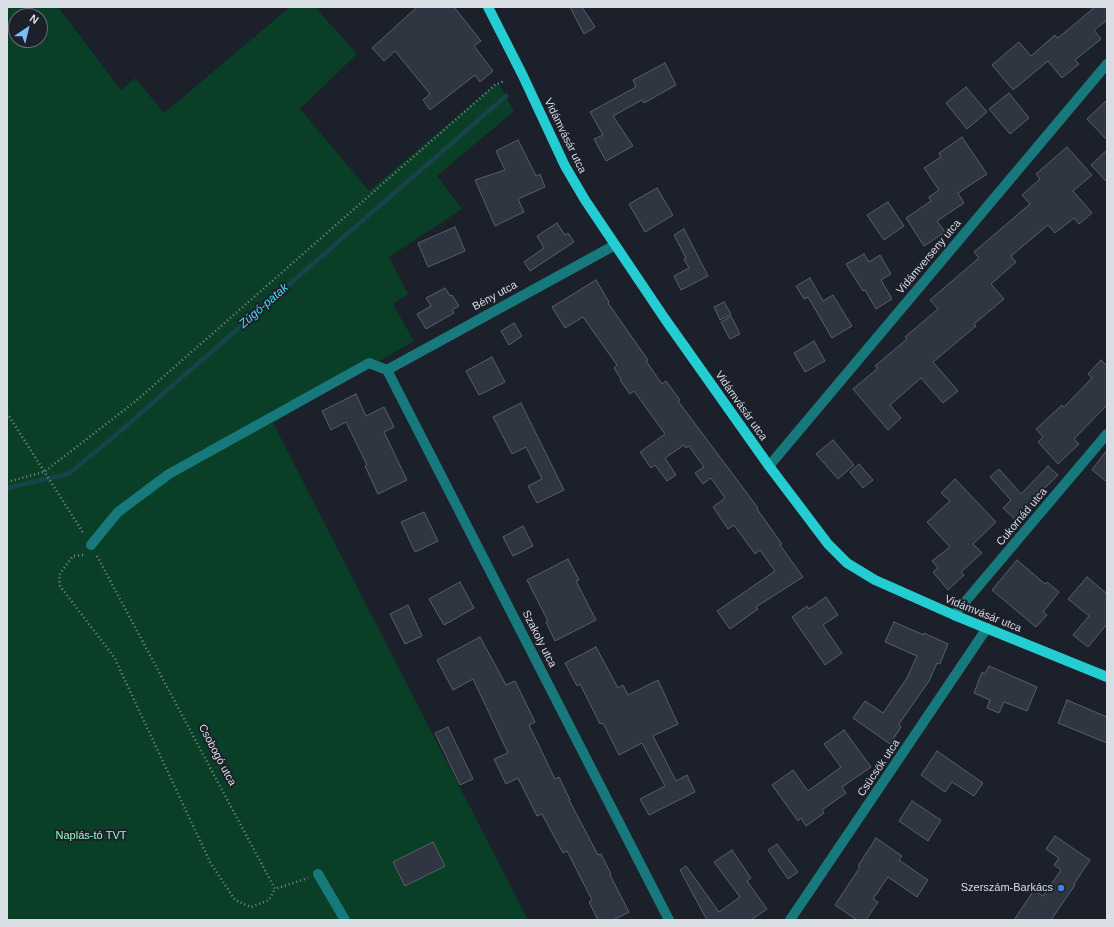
<!DOCTYPE html>
<html>
<head>
<meta charset="utf-8">
<style>
  body { margin:0 }
  #map { position:relative; width:1114px; height:927px; overflow:hidden; background:#1b202b; font-family:Arial,sans-serif }
  canvas { display:block }
  .frame { position:absolute; inset:0; border:8px solid #d9dde4; pointer-events:none }
  .north { position:absolute; left:8px; top:8px; width:40px; height:40px; box-sizing:border-box; background:#1b202b; border:1px solid #676c75; border-radius:50%; rotate:35deg; font-size:11px; font-weight:700; line-height:16px; text-align:center; color:#d9dde4 }
  .north::after { content:''; display:block; margin:auto; width:14px; height:18px; background:#78bff7; clip-path:polygon(50% 0,100% 100%,50% 72%,0 100%) }
</style>
</head>
<body>
<div id="map">
<canvas width="1114" height="927"></canvas>
<div class="frame"></div>
<div class="north">N</div>
</div>
<script>
const ctx = document.querySelector('canvas').getContext('2d');
ctx.lineJoin = 'round';
function fill(path, color) {
  ctx.fillStyle = color;
  ctx.fill(path, 'evenodd');
}
function toPath(rows) {
  const path = new Path2D();
  for (const r of rows) {
    path.moveTo(r[0], r[1]);
    for (let i = 2; i < r.length; i += 2) path.lineTo(r[i], r[i + 1]);
  }
  return path;
}
function trace(path, color, width, dash) {
  ctx.strokeStyle = color;
  ctx.lineWidth = width;
  ctx.lineCap = dash ? 'butt' : 'round';
  ctx.setLineDash(dash || []);
  ctx.stroke(path);
}
function drawText(font, color, halo, rows, align = 'center') {
  ctx.font = font + ' Arial,sans-serif';
  ctx.lineWidth = 4;
  ctx.setLineDash([]);
  ctx.textBaseline = 'middle';
  ctx.strokeStyle = halo;
  ctx.fillStyle = color;
  for (const [text, x, y, turn = 0] of rows) {
    ctx.save();
    ctx.translate(x, y);
    ctx.rotate((+turn || 0) * Math.PI / 180);
    ctx.textAlign = isNaN(turn) ? turn : align;
    if (halo) ctx.strokeText(text, 0, 0);
    ctx.fillText(text, 0, 0);
    ctx.restore();
  }
}
const green = toPath([
  [7,7,58,7,121,90,135,78,164,113,290,7,315,7,357,54,300,109,369,191,498,82,514,111,437,176,462,209,389,257,408,294,393,304,414,341,273,423,528,920,7,920],
  [16,16,40,16,40,40,16,40]
]);
const stream = toPath([
  [7,488,68,474,110,440,506,96]
]);
const building = toPath([
  [417,7,454,7,481,41,474,46,493,71,480,82,475,75,430,110,423,100,430,94,395,51,384,61,372,48,417,7],
  [570,7,582,7,595,27,584,34,570,7],
  [1095,7,1107,7,1107,20,1094,30,1101,39,1075,60,1079,64,1062,78,1048,61,1013,90,992,65,1019,42,1031,56,1055,35,1058,38,1095,7],
  [665,63,676,85,644,103,642,100,613,116,633,146,606,161,594,139,603,135,590,112,636,87,633,80,665,63],
  [966,87,987,112,967,129,946,103,966,87],
  [1009,93,1029,118,1010,134,989,109,1009,93],
  [1107,100,1107,140,1087,119,1107,100],
  [962,137,987,174,958,193,964,203,937,221,945,232,924,246,906,218,931,201,929,197,939,190,924,168,941,157,939,153,962,137],
  [518,140,536,176,540,174,545,187,518,199,524,212,495,226,475,180,505,170,496,151,518,140],
  [1067,147,1092,175,1073,191,1092,213,1079,224,1074,218,1055,233,1048,225,1011,256,1016,262,991,284,1004,299,974,324,976,326,933,362,958,391,943,403,921,378,890,405,901,418,888,430,853,389,878,368,875,366,907,339,905,337,938,309,930,300,979,258,974,252,1030,204,1022,195,1040,179,1036,174,1067,147],
  [1107,150,1107,182,1091,165,1107,150],
  [657,188,673,215,645,232,629,204,657,188],
  [888,202,904,226,884,240,867,215,888,202],
  [557,223,565,235,568,233,574,242,530,271,524,262,544,248,537,236,557,223],
  [455,227,465,251,428,267,418,243,455,227],
  [684,229,708,276,681,290,674,276,689,268,684,259,686,258,674,235,684,229],
  [864,254,869,262,880,255,891,274,881,280,892,299,876,309,865,290,863,291,846,264,864,254],
  [810,278,823,301,833,295,852,326,832,338,808,297,804,299,796,286,810,278],
  [596,280,609,302,608,303,648,360,646,361,662,384,666,381,680,400,678,401,758,508,757,509,782,544,780,545,803,577,756,607,758,609,730,629,717,611,775,571,760,550,755,554,734,525,728,529,713,507,725,498,711,478,703,484,695,473,704,467,689,446,686,448,684,445,665,458,676,475,667,481,655,465,651,468,640,452,665,434,634,391,630,394,620,380,621,379,614,368,617,365,583,317,565,328,552,307,596,280],
  [445,288,450,296,452,295,459,306,452,310,454,313,426,329,417,314,431,306,426,298,445,288],
  [724,302,731,314,720,320,714,307,724,302],
  [731,316,740,334,730,339,721,322,731,316],
  [514,323,522,336,509,345,501,331,514,323],
  [814,341,825,361,805,372,794,353,814,341],
  [492,357,505,382,479,395,466,371,492,357],
  [1101,360,1107,366,1107,405,1074,439,1079,444,1058,464,1038,442,1043,437,1036,429,1062,405,1064,407,1092,378,1088,374,1101,360],
  [356,394,366,416,384,407,394,427,384,432,407,480,378,494,365,466,367,465,346,422,331,430,322,411,356,394],
  [521,403,564,490,537,503,528,486,542,479,526,447,512,454,493,417,521,403],
  [833,440,854,465,838,479,816,454,833,440],
  [1107,450,1107,482,1092,470,1107,450],
  [859,464,873,480,863,488,850,472,859,464],
  [1048,466,1058,475,1030,503,1033,506,1018,522,1003,508,1011,500,990,477,999,469,1021,494,1048,466],
  [955,479,996,522,973,544,982,553,961,572,964,575,948,590,933,572,938,568,932,561,950,547,927,522,950,501,941,493,955,479],
  [424,512,438,541,415,552,401,522,424,512],
  [523,526,533,546,513,556,503,537,523,526],
  [568,559,579,580,576,581,596,620,555,641,546,622,548,621,527,580,568,559],
  [1017,560,1045,584,1047,582,1059,592,1043,612,1047,615,1036,627,992,590,1017,560],
  [1087,577,1107,594,1107,624,1088,647,1073,635,1089,616,1068,599,1087,577],
  [460,582,474,608,444,625,429,599,460,582],
  [826,597,838,615,823,625,842,653,825,665,792,617,807,606,809,609,826,597],
  [408,605,422,636,405,644,390,614,408,605],
  [894,622,924,635,924,633,948,644,940,664,937,663,929,681,899,724,901,727,890,744,853,718,865,701,883,713,907,678,917,656,885,642,894,622],
  [480,637,506,685,515,681,535,722,529,725,555,779,559,777,570,800,569,800,598,855,601,854,611,874,610,875,629,912,613,920,598,920,589,902,592,900,567,851,563,853,542,814,537,816,518,778,506,784,494,759,508,753,473,679,453,690,437,660,480,637],
  [596,647,618,688,623,685,628,695,658,680,678,724,653,736,676,781,687,775,695,792,649,815,640,799,665,786,642,743,619,755,603,723,600,724,580,684,577,686,565,663,596,647],
  [989,666,1037,687,1027,711,1004,702,999,713,987,708,990,700,974,693,982,672,985,674,989,666],
  [1067,700,1107,717,1107,743,1058,723,1067,700],
  [448,727,473,779,460,785,435,733,448,727],
  [844,730,871,767,842,787,846,793,822,810,824,813,806,826,801,818,798,821,772,785,793,770,808,791,841,767,824,744,844,730],
  [937,751,983,783,974,796,952,782,945,792,921,775,937,751],
  [912,801,941,820,928,841,899,821,912,801],
  [1055,836,1090,860,1074,884,1075,885,1051,920,1014,920,1034,890,1043,896,1061,870,1054,865,1059,858,1046,849,1055,836],
  [876,838,902,856,899,860,928,880,917,897,888,877,873,899,878,902,866,920,857,920,835,905,860,867,858,866,876,838],
  [433,842,445,866,405,886,393,862,433,842],
  [777,844,798,872,788,879,768,850,777,844],
  [732,850,751,878,747,881,767,909,751,920,707,920,680,870,686,866,719,912,740,897,714,862,732,850]
]);
const path = toPath([
  [7,413,84,534],
  [7,482,44,472,137,400,495,85,504,81],
  [83,555,73,556,59,575,60,586,114,657,210,862,235,900,251,907,269,900,275,889],
  [97,556,275,889,308,878]
]);
const minor = toPath([
  [387,370,669,920],
  [387,370,615,245],
  [769,466,1107,64],
  [91,545,118,512,169,474,369,363,387,370],
  [954,615,1107,434],
  [318,874,345,920],
  [790,920,987,628]
]);
const major = toPath([
  [488,7,523,76,565,166,585,200,665,319,769,466,828,544,847,563,875,580,954,615,1107,677]
]);
const markers = [
  [1061,888,4,"#3f7fe0"]
];
const streetNames = [
  ["Vidámvásár utca",565,136,64],
  ["Vidámverseny utca",929,257,-50],
  ["Bény utca",495,296,-29],
  ["Vidámvásár utca",741,406,55],
  ["Cukornád utca",1022,517,-50],
  ["Vidámvásár utca",983,614,22],
  ["Szakoly utca",539,639,63],
  ["Csobogó utca",217,755,62],
  ["Csücsök utca",879,768,-56]
];
const parkNames = [
  ["Naplás-tó TVT",91,836]
];
const poiNames = [
  ["Szerszám-Barkács",1053,888]
];
const waterNames = [
  ["Zúgó-patak",264,306,-41]
];
fill(green, '#093f26');
trace(stream, '#16444a', 4.5);
fill(building, '#303641');
trace(building, '#585f6b', 1);
trace(path, '#828790', 2.5, [1, 3]);
trace(minor, '#17797b', 10);
trace(major, '#23cdd2', 10);
for (const [x, y, r, color] of markers) {
  const dot = new Path2D();
  dot.arc(x, y, r, 0, 2 * Math.PI);
  ctx.fillStyle = color;
  ctx.fill(dot);
  trace(dot, '#1b202b', 1.5);
}
drawText('11px', '#d9dde4', '#1b202b', streetNames);
drawText('11px', '#96fcc3', '#1b202b', parkNames);
drawText('11px', '#d9dde4', '#1b202b', poiNames, 'right');
drawText('italic 12px', '#43daec', '#1b202b', waterNames);
</script>
</body>
</html>
